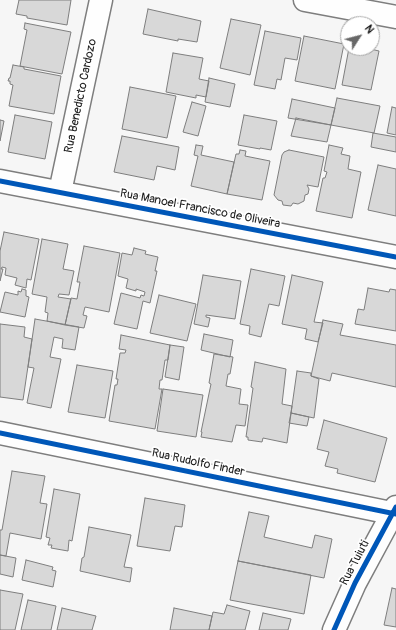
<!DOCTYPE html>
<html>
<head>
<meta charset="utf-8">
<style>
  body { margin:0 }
  #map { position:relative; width:396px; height:630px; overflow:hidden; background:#f6f6f6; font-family:Pangolin,sans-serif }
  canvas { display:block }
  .north { position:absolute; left:340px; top:16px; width:40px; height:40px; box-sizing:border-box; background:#fff; border:1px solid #a4a4a4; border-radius:50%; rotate:54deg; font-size:11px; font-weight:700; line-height:16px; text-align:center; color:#1c1c1c }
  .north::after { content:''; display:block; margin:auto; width:14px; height:18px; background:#686868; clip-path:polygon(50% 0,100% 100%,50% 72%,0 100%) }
</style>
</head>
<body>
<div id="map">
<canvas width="396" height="630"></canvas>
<div class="north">N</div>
</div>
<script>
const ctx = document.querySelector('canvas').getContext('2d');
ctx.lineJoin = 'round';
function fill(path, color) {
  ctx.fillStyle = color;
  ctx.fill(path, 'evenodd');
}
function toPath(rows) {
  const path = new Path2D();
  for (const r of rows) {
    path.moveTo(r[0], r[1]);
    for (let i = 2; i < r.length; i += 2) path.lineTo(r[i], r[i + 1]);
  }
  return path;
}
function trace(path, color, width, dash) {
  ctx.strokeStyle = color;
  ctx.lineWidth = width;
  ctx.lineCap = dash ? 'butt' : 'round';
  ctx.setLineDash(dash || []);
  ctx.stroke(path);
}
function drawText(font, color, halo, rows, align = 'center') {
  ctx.font = font + ' Pangolin,sans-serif';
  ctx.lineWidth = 3.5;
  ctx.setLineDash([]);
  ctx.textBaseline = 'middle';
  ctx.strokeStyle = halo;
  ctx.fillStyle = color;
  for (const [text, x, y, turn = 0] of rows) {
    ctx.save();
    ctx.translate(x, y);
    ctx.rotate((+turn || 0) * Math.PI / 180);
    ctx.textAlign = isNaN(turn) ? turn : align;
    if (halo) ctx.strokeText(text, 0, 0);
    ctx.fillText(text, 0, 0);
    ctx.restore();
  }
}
const building = toPath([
  [19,0,71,0,67,25,27,18,27,16,16,14,19,0],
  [148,9,201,21,197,42,178,39,178,41,143,34,148,9],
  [231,19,261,25,250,75,220,68,231,19],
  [25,23,71,32,62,74,20,66,27,30,24,29,25,23],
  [265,31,301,38,297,60,285,58,281,80,277,79,275,89,254,85,265,31],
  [304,36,344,44,335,89,295,81,304,36],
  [349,48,366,48,379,51,371,90,342,85,349,48],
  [173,53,203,58,199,79,209,81,206,97,196,95,196,98,166,92,173,53],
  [13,65,24,67,24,69,61,76,54,114,9,106,13,85,10,84,10,81,8,81,9,78,10,78,13,65],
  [209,78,235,84,230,107,205,102,209,78],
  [130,87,176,96,167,138,122,129,130,87],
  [337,98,380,106,374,133,331,125,337,98],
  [292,99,335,108,331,125,288,118,292,99],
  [192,102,206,106,198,136,183,132,192,102],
  [392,107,396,108,396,135,387,133,392,107],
  [15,115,52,122,45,159,8,152,15,115],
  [244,115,277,121,271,150,260,148,260,149,238,145,244,115],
  [296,118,331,125,327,142,291,136,296,118],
  [0,120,4,121,0,141,0,120],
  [373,133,396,137,396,152,371,147,373,133],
  [122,136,179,147,175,170,157,166,154,180,114,172,122,136],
  [196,145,203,146,201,155,234,162,227,194,191,186,198,156,194,155,196,145],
  [329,145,343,148,341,154,350,156,348,169,361,172,352,218,316,211,323,178,325,178,327,172,324,171,329,145],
  [240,150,246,151,245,156,270,161,262,200,227,194,236,154,239,154,240,150],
  [289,150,324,157,318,187,307,185,309,189,308,194,305,195,304,201,298,204,293,203,291,206,283,205,282,201,278,200,274,195,282,155,284,152,289,150],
  [378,165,396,169,396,216,368,210,378,165],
  [4,232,39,239,31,280,27,279,26,288,15,285,17,278,5,275,6,268,2,267,1,269,3,269,0,281,0,251,4,232],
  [42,239,68,244,63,269,74,271,69,295,59,294,58,297,71,299,65,325,47,321,48,313,45,312,47,297,32,294,42,239],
  [84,246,120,253,109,312,85,307,83,315,87,316,84,328,65,325,71,298,77,299,80,282,77,282,84,246],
  [134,248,146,251,145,254,158,257,155,271,157,271,150,303,143,301,137,329,114,324,121,293,140,298,141,295,144,296,145,292,136,289,136,291,126,288,128,279,118,276,122,253,132,255,134,248],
  [251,269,285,276,279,306,269,304,261,337,249,334,250,326,240,324,251,269],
  [203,275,241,281,235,319,206,315,206,317,210,318,208,327,194,324,203,275],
  [292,275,323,282,314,322,323,323,318,342,305,339,307,329,282,324,292,275],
  [368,288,389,292,390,289,396,290,396,331,355,324,358,309,364,310,368,288],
  [22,289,26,290,26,296,29,297,25,317,0,312,5,292,18,295,18,291,21,292,22,289],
  [159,295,196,304,187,341,150,333,159,295],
  [35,319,79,327,75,350,62,348,63,339,54,337,50,357,61,359,51,408,27,403,34,368,28,367,35,319],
  [323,320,343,324,340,335,396,345,396,387,332,373,330,381,311,376,323,320],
  [0,324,25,327,24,337,32,339,23,400,0,397,0,324],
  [204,334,233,340,230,357,201,350,204,334],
  [121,335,170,345,168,360,165,360,162,380,160,380,159,389,162,389,155,429,109,421,115,385,117,385,118,379,116,379,120,353,125,353,126,350,119,349,121,335],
  [170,345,184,347,179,380,165,377,170,345],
  [214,354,233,357,230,374,228,374,226,386,241,389,239,404,248,405,245,426,236,425,232,442,201,437,202,432,201,432,211,384,209,383,214,354],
  [255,362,286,369,282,404,292,406,287,443,263,438,262,442,248,440,248,437,246,437,253,388,251,387,255,362],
  [77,365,113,371,105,418,68,412,77,365],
  [297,371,311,373,311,376,319,379,314,418,291,413,297,371],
  [163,389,203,395,196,437,157,431,163,389],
  [291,413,309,417,307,426,289,423,291,413],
  [324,420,387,438,375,482,337,473,338,469,325,466,329,452,317,449,324,420],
  [12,471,45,476,40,503,47,504,41,539,10,533,6,556,0,555,0,530,2,530,12,471],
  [54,489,80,494,72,541,69,540,68,551,51,548,52,545,48,545,50,538,46,537,54,489],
  [145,498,185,505,182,527,175,526,170,551,137,546,145,498],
  [249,512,269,516,264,537,312,548,315,535,332,539,324,578,238,561,249,512],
  [89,527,131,535,124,567,132,568,130,582,80,571,82,558,84,557,89,527],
  [0,555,16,558,13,577,0,574,0,555],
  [26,560,53,567,52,570,56,571,53,587,22,580,26,560],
  [238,561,311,575,304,614,230,600,238,561],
  [392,588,396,589,396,627,384,625,392,588],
  [0,590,23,594,15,630,0,630,0,590],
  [28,600,56,606,51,630,21,630,28,600],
  [227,605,250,611,245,630,209,630,213,612,224,614,227,605],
  [62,608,96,616,92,630,57,630,62,608],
  [174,608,212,616,209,630,170,630,174,608],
  [263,613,291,619,288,630,259,630,263,613]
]);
const minor = toPath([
  [305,0,396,17],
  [0,181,396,257],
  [60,192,101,0],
  [0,433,396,514]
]);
const major = toPath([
  [334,630,355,583,396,507]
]);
const cycleway = toPath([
  [0,181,396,257],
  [0,433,396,514],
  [334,630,355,583,396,507]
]);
const streetNames = [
  ["Rua Benedicto Cardozo",81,96,-78],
  ["Rua Manoel Francisco de Oliveira",200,209,11],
  ["Rua Rudolfo Finder",198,463,12],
  ["Rua Tuiuti",355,563,-62]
];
fill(building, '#d8d8d8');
trace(building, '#7e7e7e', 1);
trace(minor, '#7e7e7e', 25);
trace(major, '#7e7e7e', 25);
trace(minor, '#fefefe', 22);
trace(major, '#fefefe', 22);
trace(cycleway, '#0057b8', 5);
drawText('12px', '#1c1c1c', '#fff', streetNames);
</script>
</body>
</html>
